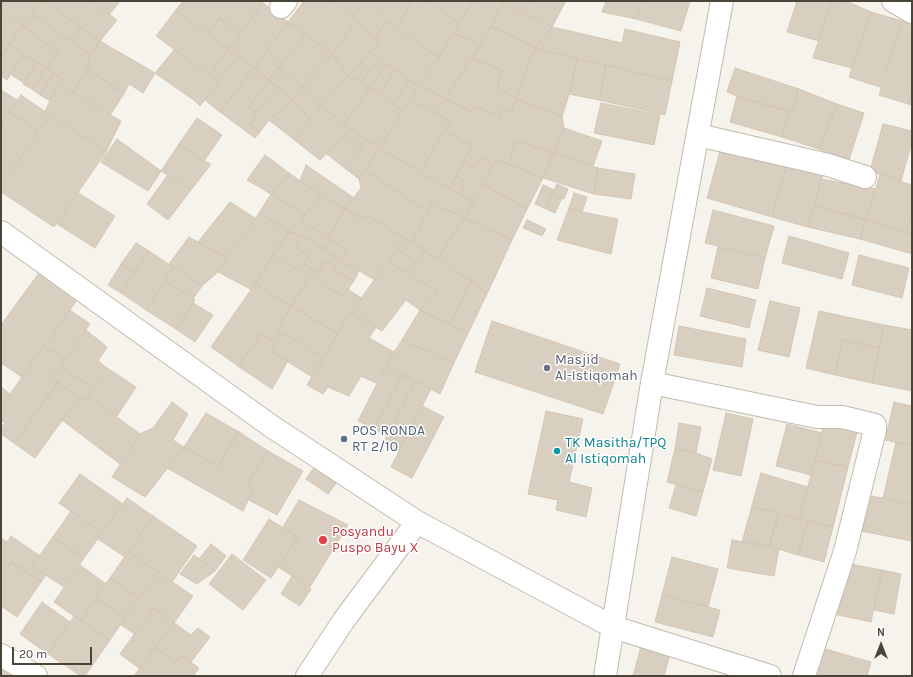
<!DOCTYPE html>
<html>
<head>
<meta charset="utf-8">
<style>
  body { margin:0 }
  #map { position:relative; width:913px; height:677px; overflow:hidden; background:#f6f3ec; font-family:Karla,sans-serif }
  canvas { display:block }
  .frame { position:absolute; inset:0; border:2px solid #4b4439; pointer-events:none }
  .north { position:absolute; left:861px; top:625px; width:40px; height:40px; -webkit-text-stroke:3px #fff; paint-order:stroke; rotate:0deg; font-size:11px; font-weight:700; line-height:16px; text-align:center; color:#4b4439 }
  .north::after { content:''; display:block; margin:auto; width:14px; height:18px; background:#4b4439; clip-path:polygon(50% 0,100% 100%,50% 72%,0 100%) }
  .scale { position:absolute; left:12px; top:647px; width:80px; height:18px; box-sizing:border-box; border:2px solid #4b4439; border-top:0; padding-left:5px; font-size:12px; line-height:14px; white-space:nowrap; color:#4b4439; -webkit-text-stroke:3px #fff; paint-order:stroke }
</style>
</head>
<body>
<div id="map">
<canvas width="913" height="677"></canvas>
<div class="frame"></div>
<div class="north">N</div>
<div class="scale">20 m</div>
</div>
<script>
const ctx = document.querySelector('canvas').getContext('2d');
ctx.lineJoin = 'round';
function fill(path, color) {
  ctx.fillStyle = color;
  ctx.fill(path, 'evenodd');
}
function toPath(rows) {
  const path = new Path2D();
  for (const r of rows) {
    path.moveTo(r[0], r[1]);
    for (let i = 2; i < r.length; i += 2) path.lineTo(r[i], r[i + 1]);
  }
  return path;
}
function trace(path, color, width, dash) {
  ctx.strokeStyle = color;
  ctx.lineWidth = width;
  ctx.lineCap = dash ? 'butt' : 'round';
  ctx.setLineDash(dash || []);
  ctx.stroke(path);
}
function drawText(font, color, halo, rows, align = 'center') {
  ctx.font = font + ' Karla,sans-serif';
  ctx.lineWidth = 3;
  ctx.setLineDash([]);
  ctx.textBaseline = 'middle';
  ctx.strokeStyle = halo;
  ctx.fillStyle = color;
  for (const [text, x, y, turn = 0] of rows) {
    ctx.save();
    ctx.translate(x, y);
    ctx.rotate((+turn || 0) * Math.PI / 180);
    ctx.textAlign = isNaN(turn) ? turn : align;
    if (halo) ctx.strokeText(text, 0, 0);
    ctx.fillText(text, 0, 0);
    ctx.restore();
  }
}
const building = toPath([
  [1,1,43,1,23,25,1,8,1,1],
  [43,1,90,1,117,20,100,41,43,1],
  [43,1,79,26,69,40,31,14,43,1],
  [90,1,120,1,109,15,90,1],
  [183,1,260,1,263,3,240,34,220,18,208,34,176,10,183,1],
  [304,1,331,1,357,20,332,54,288,22,304,1],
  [335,1,365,1,352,17,334,3,335,1],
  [365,1,407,1,412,3,396,27,365,2,365,1],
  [413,1,429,1,459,24,439,58,396,27,413,1],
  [429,1,473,1,459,24,429,1],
  [473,1,504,1,480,45,454,33,473,1],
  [504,1,530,1,524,12,504,2,504,1],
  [530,1,566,1,552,27,524,12,530,1],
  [606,1,641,1,636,19,602,12,606,1],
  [641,1,690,1,681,31,636,19,641,1],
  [797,1,831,1,819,41,787,32,797,1],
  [831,1,846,1,871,12,852,68,813,58,831,1],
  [365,2,387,21,374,38,357,20,352,17,365,2],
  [504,2,552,27,535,48,491,26,504,2],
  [263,3,288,22,254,68,228,50,263,3],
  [1,8,23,25,9,45,1,40,1,8],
  [176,10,228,50,209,75,156,36,176,10],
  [871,12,902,21,880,87,849,77,871,12],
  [31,14,90,54,88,69,72,92,61,83,63,79,46,68,58,53,23,25,31,14],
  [220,18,240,34,228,50,208,34,220,18],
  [357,20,379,42,348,76,332,54,357,20],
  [387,21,439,58,418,86,370,52,379,42,374,38,387,21],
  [902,21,912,26,912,91,908,104,879,95,902,21],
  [288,22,305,34,283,62,267,50,288,22],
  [23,25,58,53,46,68,9,45,23,25],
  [79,26,100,41,90,54,69,40,79,26],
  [491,26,535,48,516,99,497,86,503,71,472,58,491,26],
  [552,27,622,43,625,29,680,42,672,81,535,48,552,27],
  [454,33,480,45,445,99,420,84,439,58,454,33],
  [305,34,332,54,302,87,278,68,305,34],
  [1,40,9,45,1,58,1,40],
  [100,41,155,73,143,93,129,84,124,94,88,69,90,54,100,41],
  [9,45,23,54,7,80,1,76,1,58,9,45],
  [535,48,577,59,569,94,562,117,516,99,535,48],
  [174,50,218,82,200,106,195,101,155,73,174,50],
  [228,50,238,56,218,82,209,75,228,50],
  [267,50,283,62,269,80,254,68,267,50],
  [370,52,379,58,370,70,360,62,370,52],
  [23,54,37,62,24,83,10,74,23,54],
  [332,54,348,76,321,106,302,87,332,54],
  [238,56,254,68,220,112,205,100,238,56],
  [379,58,387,64,370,88,361,82,379,58],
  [472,58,503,71,497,86,516,99,511,112,502,109,500,117,476,106,471,112,445,99,472,58],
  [577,59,606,65,599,100,569,94,577,59],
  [37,62,46,68,32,89,23,84,37,62],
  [360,62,370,70,361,82,348,76,360,62],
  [387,64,395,69,380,94,370,88,387,64],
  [606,65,672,81,665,115,599,100,606,65],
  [46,68,54,73,40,95,32,89,46,68],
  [254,68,269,80,248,107,257,113,249,124,260,132,255,138,220,112,254,68],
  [278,68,302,87,293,99,269,80,278,68],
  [735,68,799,89,790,112,737,96,727,92,735,68],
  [88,69,124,94,110,115,72,92,88,69],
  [395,69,409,80,394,104,380,94,395,69],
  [54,73,63,79,50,101,40,95,54,73],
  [348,76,370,88,344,124,321,106,348,76],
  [269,80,277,86,257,113,248,107,269,80],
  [409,80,418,86,403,111,394,104,409,80],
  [61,83,72,92,121,121,106,152,45,111,50,101,61,83],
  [420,84,445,99,436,114,410,99,420,84],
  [277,86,293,99,269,120,260,132,249,124,277,86],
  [302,87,321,106,309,119,293,99,302,87],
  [370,88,403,111,379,148,344,124,370,88],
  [799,89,837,104,819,149,782,137,799,89],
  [1,90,17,100,1,124,1,90],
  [912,91,912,105,908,104,912,91],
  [21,95,50,115,38,131,9,112,21,95],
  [737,96,790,112,782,137,730,122,737,96],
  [293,99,309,119,292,138,269,120,293,99],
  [410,99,450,121,420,172,379,148,410,99],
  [445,99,471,112,476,106,500,117,502,109,511,112,516,99,562,117,564,128,554,153,516,141,508,164,496,159,493,165,480,157,474,167,463,163,472,146,444,130,450,121,436,114,445,99],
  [601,103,660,115,654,145,594,133,601,103],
  [837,104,864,113,849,160,819,149,837,104],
  [321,106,351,129,320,160,292,138,321,106],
  [9,112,38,131,1,186,1,124,9,112],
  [50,115,106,152,54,227,1,192,1,186,50,115],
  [197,118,222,135,204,161,179,144,197,118],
  [883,124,912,131,912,142,901,181,870,171,883,124],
  [564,128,602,141,593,166,554,153,564,128],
  [351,129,379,148,359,179,346,169,363,150,346,134,351,129],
  [444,130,472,146,450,188,420,172,444,130],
  [346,134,363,150,346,169,327,154,346,134],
  [117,139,161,171,148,191,101,162,117,139],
  [516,141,554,153,543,178,508,164,516,141],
  [179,144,204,161,211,164,191,190,161,171,179,144],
  [379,148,420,172,474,202,464,218,432,203,428,212,365,170,379,148],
  [721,148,786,166,772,217,707,198,721,148],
  [554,153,598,168,594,194,543,178,554,153],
  [265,155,289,173,271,194,247,180,265,155],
  [788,156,825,167,808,227,772,217,788,156],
  [480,157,493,165,474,202,460,194,465,182,456,176,463,163,474,167,480,157],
  [496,159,543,178,527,209,483,184,496,159],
  [306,165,354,198,345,209,300,181,306,165],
  [598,168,635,174,631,199,594,194,598,168],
  [365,170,428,212,412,243,366,215,361,219,345,209,361,188,359,179,365,170],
  [289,173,319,194,305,215,271,194,289,173],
  [880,175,912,185,912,213,906,232,866,220,880,175],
  [167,176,191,190,168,220,147,204,167,176],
  [456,176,465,182,460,194,450,188,456,176],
  [821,179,875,189,866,220,815,205,821,179],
  [483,184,527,209,512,240,464,218,483,184],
  [557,184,568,189,564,199,553,194,557,184],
  [543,185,554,190,546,209,535,204,543,185],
  [77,192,115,216,95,248,57,224,77,192],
  [574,193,587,197,582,212,569,208,574,193],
  [271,194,305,215,289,232,259,213,271,194],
  [319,194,345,209,328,238,301,220,319,194],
  [553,194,562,198,555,213,546,209,553,194],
  [230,202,255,218,227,258,198,242,230,202],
  [432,203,464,218,438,259,412,243,432,203],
  [815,205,866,220,860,239,808,227,815,205],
  [569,208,582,212,618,219,611,254,557,240,569,208],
  [345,209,361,219,366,215,404,238,375,280,340,260,346,249,328,238,345,209],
  [713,210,774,226,765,258,705,243,713,210],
  [259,213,289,232,273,254,252,290,218,272,259,213],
  [912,213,912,234,906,232,912,213],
  [464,218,512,240,487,294,471,281,438,259,464,218],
  [301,220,331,239,324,249,303,236,289,232,301,220],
  [527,220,546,229,542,236,523,228,527,220],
  [866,220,912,234,912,254,860,239,866,220],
  [289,232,303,236,295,247,309,257,304,264,317,273,324,261,335,267,334,270,354,281,343,296,273,254,289,232],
  [303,236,340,260,335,267,324,261,317,273,304,264,309,257,295,247,303,236],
  [789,236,849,253,842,279,782,263,789,236],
  [189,237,227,258,218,272,202,286,169,264,189,237],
  [404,238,425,251,416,262,396,248,404,238],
  [331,239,346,249,340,260,324,249,331,239],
  [136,243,149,251,135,273,121,264,136,243],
  [718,247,765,258,758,289,711,278,718,247],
  [396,248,416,262,406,273,388,261,396,248],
  [149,251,173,267,146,310,121,293,149,251],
  [425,251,471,281,450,324,420,310,438,292,406,273,425,251],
  [273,254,309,277,291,306,255,284,273,254],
  [859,255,909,268,902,298,852,285,859,255],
  [340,260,359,270,354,281,334,270,340,260],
  [388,261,438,292,420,310,406,300,382,331,351,312,388,261],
  [121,264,135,273,121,293,108,285,121,264],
  [173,267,202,286,193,299,165,281,173,267],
  [39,273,77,300,22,377,1,363,1,325,39,273],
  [309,277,343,296,348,289,361,298,338,333,291,306,309,277],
  [165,281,195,300,176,329,146,310,165,281],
  [471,281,487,294,468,333,450,324,471,281],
  [255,284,291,306,277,330,283,333,276,343,261,334,238,366,211,347,255,284],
  [707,288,756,300,749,328,700,316,707,288],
  [770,301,800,308,789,357,758,350,770,301],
  [193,303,213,315,195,342,176,329,193,303],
  [291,306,338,333,324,358,277,330,291,306],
  [70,310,90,324,65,360,44,346,70,310],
  [420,310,468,333,454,363,402,340,420,310],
  [819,311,884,325,879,348,842,340,835,375,806,368,819,311],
  [351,312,376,327,369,338,394,352,376,383,361,376,349,396,328,387,323,394,307,385,351,312],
  [492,321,620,364,603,414,475,372,492,321],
  [884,325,912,330,912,391,872,383,884,325],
  [679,326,746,339,742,367,674,355,679,326],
  [86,330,107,347,98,361,107,368,93,388,60,366,86,330],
  [283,333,324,358,312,377,271,351,283,333],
  [261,334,276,343,271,351,288,361,272,389,238,366,261,334],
  [402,340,454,363,440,394,386,366,394,352,402,340],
  [842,340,879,348,872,383,835,375,842,340],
  [44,346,65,360,52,378,58,382,14,443,1,434,1,428,5,423,1,421,1,407,44,346],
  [60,366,93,388,84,401,52,378,60,366],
  [386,366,402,375,374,429,358,421,386,366],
  [107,368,136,387,117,416,88,396,107,368],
  [402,375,415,381,387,436,374,429,402,375],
  [415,381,431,389,399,451,383,443,415,381],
  [58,382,79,397,35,458,14,443,58,382],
  [1,387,10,394,1,407,1,387],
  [88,396,140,434,120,464,62,420,79,397,84,401,88,396],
  [172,402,188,414,173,440,184,447,145,497,112,477,140,434,153,428,172,402],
  [894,402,912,406,912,446,885,440,894,402],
  [422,406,444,417,412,478,391,467,422,406],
  [546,411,583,419,569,482,592,488,586,517,556,510,558,500,528,494,546,411],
  [206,413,239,432,218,466,184,447,206,413],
  [726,413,753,419,741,476,713,470,726,413],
  [825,420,858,428,848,467,815,460,825,420],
  [679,423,701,427,696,453,675,449,679,423],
  [787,424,822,433,811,475,776,466,787,424],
  [239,432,268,451,248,483,218,466,239,432],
  [896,442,912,446,912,505,883,498,896,442],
  [184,447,254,488,243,511,167,468,184,447],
  [675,449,696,453,712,459,703,492,667,482,675,449],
  [268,451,303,471,277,515,249,500,254,488,248,483,268,451],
  [320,459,343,474,328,494,306,479,320,459],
  [815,460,848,467,833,527,799,519,815,460],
  [761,473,808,487,799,519,752,506,761,473],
  [80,474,123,504,102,533,59,503,80,474],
  [676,485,703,492,696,516,669,508,676,485],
  [863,495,883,498,912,505,912,541,856,530,863,495],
  [127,498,153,516,125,557,98,539,127,498],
  [299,500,348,525,310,587,278,567,298,537,283,527,299,500],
  [752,506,779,514,769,546,742,542,752,506],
  [71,511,102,533,84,558,53,537,71,511],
  [779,514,808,521,798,555,769,546,779,514],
  [153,516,197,546,172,582,128,552,153,516],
  [269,519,298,537,271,578,243,560,269,519],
  [808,521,833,527,824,562,798,555,808,521],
  [11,536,40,556,32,566,46,575,41,582,12,562,4,573,1,571,1,551,11,536],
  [53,537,84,558,64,587,32,566,53,537],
  [1,538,7,542,1,551,1,538],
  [732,540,769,546,779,549,774,576,727,568,732,540],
  [211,544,226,556,215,571,199,559,211,544],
  [128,552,158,572,139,598,110,578,128,552],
  [232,554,266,580,243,610,209,584,232,554],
  [194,555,215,571,197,584,180,574,194,555],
  [672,557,718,569,708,607,662,595,672,557],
  [12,562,41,582,17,617,1,606,1,571,4,573,12,562],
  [845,563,882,570,871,622,834,614,845,563],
  [80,565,106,584,81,621,54,602,80,565],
  [882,570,901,574,894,614,874,610,882,570],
  [158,572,193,596,174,623,153,608,135,634,121,625,158,572],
  [292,576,311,589,300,606,281,594,292,576],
  [110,578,139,598,125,618,96,598,110,578],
  [662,595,720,610,713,637,655,622,662,595],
  [96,598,125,618,110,640,81,621,96,598],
  [42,602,70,622,48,654,20,634,42,602],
  [153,608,174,623,139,668,120,654,153,608],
  [74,616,110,640,85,676,81,676,48,654,74,616],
  [174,623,191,635,198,628,210,637,191,662,181,655,176,662,155,647,174,623],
  [642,643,671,651,664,676,633,676,642,643],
  [155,647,176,662,181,655,199,668,193,676,134,676,155,647],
  [818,647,871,662,867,676,825,676,811,672,818,647],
  [1,666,18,676,1,676,1,666]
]);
const minor = toPath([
  [893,1,912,12],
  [281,7,286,1],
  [698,135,828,165,865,177],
  [1,232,271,426,417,522,613,627,770,676],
  [652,383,817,417,842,417,875,425,875,430,845,551,804,676],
  [1,655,36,676],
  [307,676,344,620,417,522],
  [605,676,652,383,722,1]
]);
const markers = [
  [547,368,4,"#6b7280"],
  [344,439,4,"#5c6f8a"],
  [557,451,4,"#0f9aa8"],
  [323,540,5,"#e0444e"]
];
const worshipNames = [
  ["Masjid",555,360],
  ["Al-Istiqomah",555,376]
];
const serviceNames = [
  ["POS RONDA",352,431],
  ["RT 2/10",352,447]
];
const cultureNames = [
  ["TK Masitha/TPQ",565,443],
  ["Al Istiqomah",565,459]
];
const healthNames = [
  ["Posyandu",332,532],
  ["Puspo Bayu X",332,548]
];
fill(building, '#d8cfc1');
trace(building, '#d3c7b4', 1);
trace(minor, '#c2bbae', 24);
trace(minor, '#fff', 22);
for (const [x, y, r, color] of markers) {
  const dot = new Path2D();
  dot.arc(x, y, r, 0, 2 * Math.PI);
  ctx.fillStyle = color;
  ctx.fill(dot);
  trace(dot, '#fff', 1.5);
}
drawText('14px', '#5b616d', '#fff', worshipNames, 'left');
drawText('14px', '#4e5e75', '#fff', serviceNames, 'left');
drawText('14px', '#0d838f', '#fff', cultureNames, 'left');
drawText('14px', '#be3a42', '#fff', healthNames, 'left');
</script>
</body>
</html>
